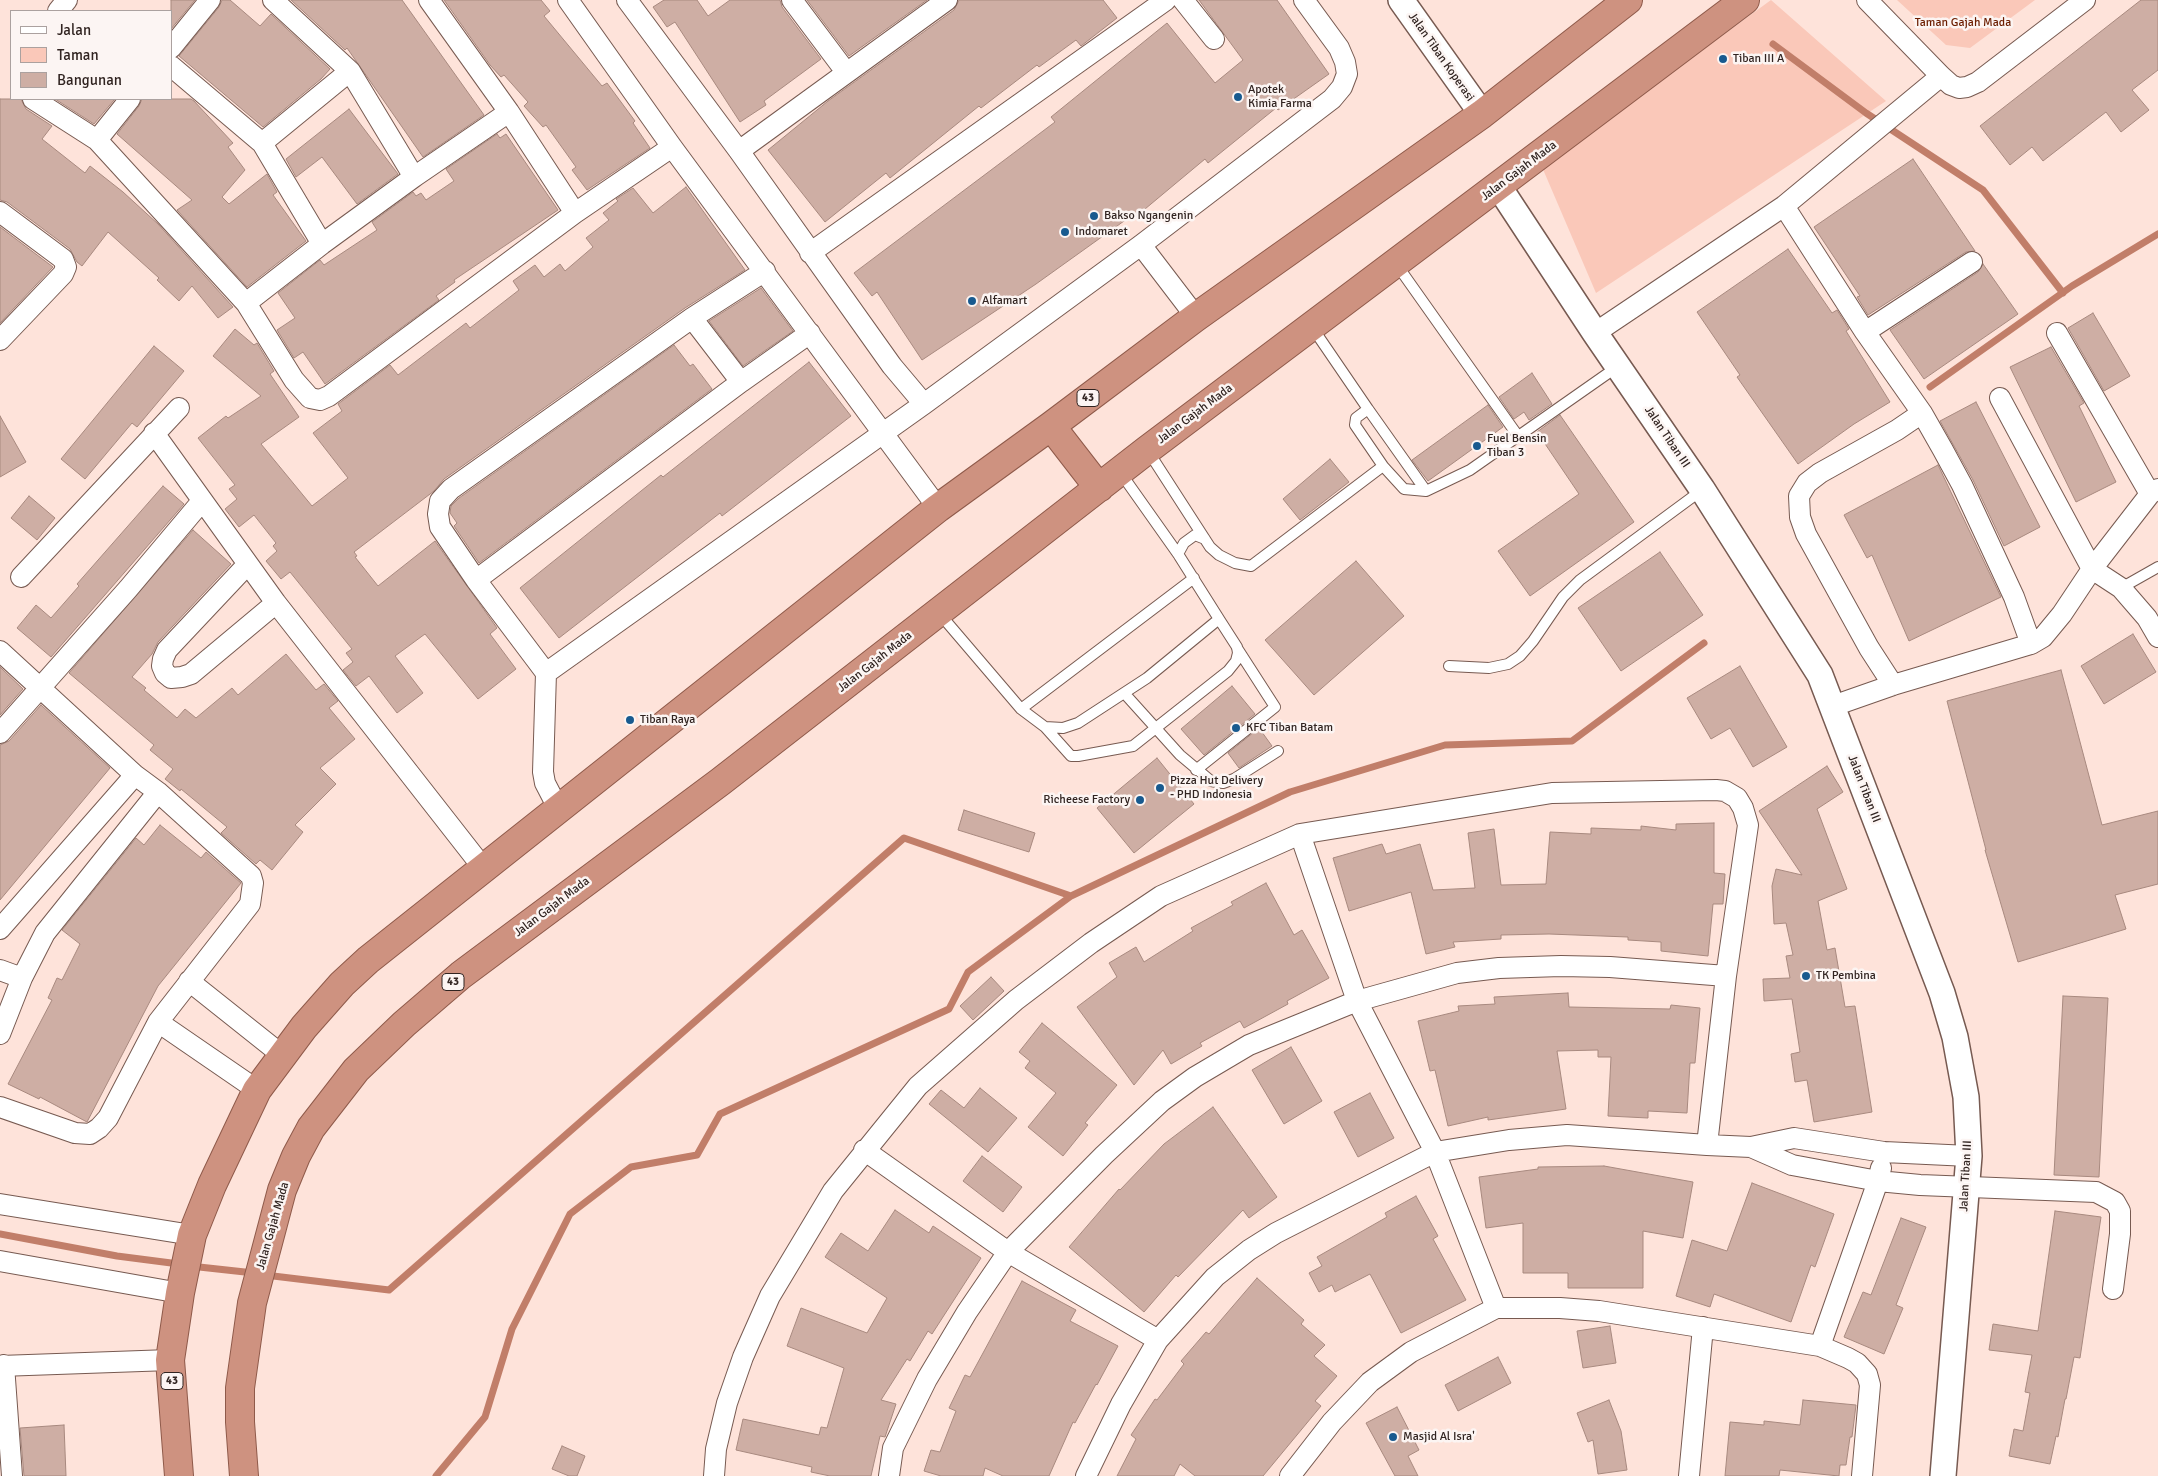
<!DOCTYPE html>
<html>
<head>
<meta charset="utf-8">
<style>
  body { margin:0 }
  #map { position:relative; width:2158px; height:1476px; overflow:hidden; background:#fee3da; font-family:Signika,sans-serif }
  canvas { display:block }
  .legend { position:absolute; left:10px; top:10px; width:162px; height:90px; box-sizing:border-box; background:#fcf5f3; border:1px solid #aba19f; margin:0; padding:6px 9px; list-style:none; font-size:15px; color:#312421 }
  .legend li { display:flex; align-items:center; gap:10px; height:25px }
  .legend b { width:25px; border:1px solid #aba19f }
</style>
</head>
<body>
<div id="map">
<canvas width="2158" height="1476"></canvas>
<ul class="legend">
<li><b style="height:6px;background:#fff"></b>Jalan</li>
<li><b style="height:14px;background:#fac8b9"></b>Taman</li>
<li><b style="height:14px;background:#ceaea4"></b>Bangunan</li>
</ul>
</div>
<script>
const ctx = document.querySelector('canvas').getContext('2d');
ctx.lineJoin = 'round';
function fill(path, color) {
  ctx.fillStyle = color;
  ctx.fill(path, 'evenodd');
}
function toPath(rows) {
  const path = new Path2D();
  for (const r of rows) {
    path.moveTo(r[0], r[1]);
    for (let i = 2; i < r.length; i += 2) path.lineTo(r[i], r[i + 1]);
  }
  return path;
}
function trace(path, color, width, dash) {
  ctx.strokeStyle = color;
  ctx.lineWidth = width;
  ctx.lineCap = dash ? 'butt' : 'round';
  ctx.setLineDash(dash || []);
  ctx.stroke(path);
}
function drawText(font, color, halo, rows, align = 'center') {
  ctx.font = font + ' Signika,sans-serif';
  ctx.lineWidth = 5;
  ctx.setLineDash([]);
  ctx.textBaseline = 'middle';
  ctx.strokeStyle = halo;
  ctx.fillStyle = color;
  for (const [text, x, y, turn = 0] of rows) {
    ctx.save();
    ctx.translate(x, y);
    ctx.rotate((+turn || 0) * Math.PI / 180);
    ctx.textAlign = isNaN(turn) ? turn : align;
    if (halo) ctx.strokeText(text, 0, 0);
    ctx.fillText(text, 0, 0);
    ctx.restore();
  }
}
const green = toPath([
  [1771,0,1886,101,1596,293,1542,167],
  [1897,0,2035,0,1970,48,1946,45]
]);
const stream = toPath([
  [1773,44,1866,113,1983,190,2063,293],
  [1930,387,2072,286,2158,234],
  [0,1234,117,1256,179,1264],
  [190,1266,254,1273],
  [265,1275,389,1290,904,838,1071,896],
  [436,1476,485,1417,512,1329,570,1214,631,1167,697,1155,720,1114,949,1009,968,972,1071,896,1290,792,1445,745,1572,741,1704,643]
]);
const building = toPath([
  [171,0,195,0,171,29,171,0],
  [222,0,230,0,260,26,271,14,330,69,321,79,263,127,179,56,219,7,222,0],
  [291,0,402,0,484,115,423,157,347,48,345,50,291,0],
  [444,0,541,0,550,11,544,16,602,86,607,83,635,121,633,123,650,148,587,190,572,170,576,167,546,125,543,127,524,106,528,102,504,75,501,77,490,65,444,0],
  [664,0,697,0,708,16,730,0,780,0,782,7,821,59,764,101,766,105,740,122,675,22,667,27,653,7,664,0],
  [807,0,927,0,849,56,807,0],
  [959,0,1103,0,1117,18,1081,46,1076,40,1039,67,1037,65,981,108,979,106,890,178,886,173,825,222,768,150,828,101,954,10,959,0],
  [1199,0,1277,0,1329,74,1278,110,1276,108,1208,163,1205,159,1133,219,1131,216,1036,284,922,360,877,292,872,296,854,273,1055,122,1051,117,1167,23,1215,83,1243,60,1199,0],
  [2141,0,2158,0,2158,70,2132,90,2149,110,2121,132,2106,112,2043,161,2032,147,2010,165,1980,126,2141,0],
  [0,99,21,99,26,109,52,126,42,139,85,173,90,166,123,192,158,224,233,307,218,318,192,286,179,301,157,280,159,278,108,232,82,266,77,262,70,249,7,202,0,200,0,99],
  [55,99,113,99,114,100,94,124,55,99],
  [142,99,191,99,194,101,233,143,228,147,245,170,222,197,229,204,267,174,277,192,273,195,306,241,247,287,177,210,192,200,117,134,139,106,142,99],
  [349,109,398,174,357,204,322,157,296,177,286,159,349,109],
  [497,134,500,138,506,134,558,210,454,280,455,282,436,296,439,300,325,384,303,352,294,358,277,330,295,318,278,293,320,260,324,265,377,230,372,222,413,192,416,196,421,193,426,200,454,181,446,169,497,134],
  [1913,159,1975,251,1966,252,1868,315,1857,297,1860,296,1814,227,1913,159],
  [686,187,745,270,685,308,444,479,434,491,354,552,357,556,355,557,378,586,435,541,497,628,490,634,516,669,478,699,425,634,395,656,423,693,397,713,369,676,356,686,343,670,353,662,346,653,352,649,290,572,281,579,266,561,277,551,273,546,276,543,254,515,239,527,225,509,237,499,229,489,235,485,198,438,226,416,228,418,261,396,213,356,235,329,254,345,257,343,274,371,270,374,299,417,261,444,312,506,348,478,313,433,342,411,338,404,390,365,398,375,466,323,470,328,519,290,513,281,535,265,544,277,560,264,565,271,593,247,586,238,609,220,603,213,618,201,616,199,633,188,653,213,686,187],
  [0,227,53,267,0,323,0,227],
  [1788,249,1832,313,1837,310,1849,329,1846,331,1890,402,1854,424,1798,464,1737,377,1740,375,1697,312,1788,249],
  [1983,264,2018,314,1924,379,1890,330,1978,272,1983,264],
  [761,288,793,331,743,366,709,321,761,288],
  [2093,313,2130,376,2104,391,2068,328,2093,313],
  [674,345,690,366,693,364,712,389,479,563,454,526,457,523,450,513,451,506,459,498,674,345],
  [154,346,184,371,137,427,132,423,85,479,61,459,154,346],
  [2051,347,2084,403,2079,406,2116,482,2076,502,2010,367,2051,347],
  [809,362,851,416,722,516,720,513,559,638,520,588,661,475,663,477,809,362],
  [1532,373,1552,404,1529,420,1524,412,1514,419,1499,397,1532,373],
  [1976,402,2040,527,2004,546,1973,480,1940,421,1976,402],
  [1488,405,1503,427,1428,481,1412,460,1488,405],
  [1560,415,1634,522,1530,596,1498,551,1579,494,1537,432,1560,415],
  [0,416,26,462,0,477,0,416],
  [1330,459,1349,482,1300,520,1283,499,1330,459],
  [1938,465,2001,597,1909,641,1872,555,1867,558,1844,515,1938,465],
  [163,486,184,504,51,657,17,628,36,605,51,618,79,586,77,584,163,486],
  [29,496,55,518,37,540,11,518,29,496],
  [193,530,231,564,158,642,152,654,132,677,146,688,144,690,177,718,185,709,196,718,232,688,238,695,286,654,316,690,324,684,338,701,329,708,355,739,320,768,336,784,295,825,303,832,272,870,260,860,256,864,221,833,227,827,181,789,180,791,165,779,173,769,150,750,154,745,69,673,193,530],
  [1660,552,1703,615,1621,671,1578,608,1660,552],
  [1356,561,1404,616,1314,695,1265,640,1356,561],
  [2133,634,2156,672,2104,704,2081,666,2133,634],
  [1740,666,1787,747,1753,767,1730,728,1711,739,1687,698,1740,666],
  [0,667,23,689,0,715,0,667],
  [2061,670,2102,825,2158,811,2158,884,2115,895,2126,929,2018,962,1985,850,1986,850,1947,701,2061,670],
  [1232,686,1255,714,1204,755,1181,729,1232,686],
  [41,705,110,768,0,900,0,745,9,741,41,705],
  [1259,728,1272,746,1239,768,1228,753,1259,728],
  [1157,758,1194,804,1134,853,1097,808,1157,758],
  [1827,766,1843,792,1817,809,1847,889,1818,901,1827,950,1835,948,1845,1007,1855,1006,1872,1112,1814,1122,1807,1080,1795,1082,1791,1054,1800,1052,1792,999,1764,1001,1763,979,1790,978,1786,956,1793,955,1786,923,1774,924,1772,886,1776,869,1802,875,1759,811,1827,766],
  [964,810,1035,833,1029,852,958,830,964,810],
  [1714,823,1714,873,1725,874,1723,904,1713,904,1708,956,1661,951,1661,942,1628,940,1628,937,1549,934,1501,935,1501,939,1453,942,1455,947,1426,954,1411,892,1349,911,1333,858,1382,844,1386,854,1420,844,1433,890,1475,888,1468,833,1494,829,1501,885,1546,884,1550,832,1591,834,1591,828,1641,830,1641,826,1676,830,1676,824,1714,823],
  [160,825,201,858,206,852,241,883,158,986,87,1122,40,1097,39,1099,8,1084,52,1000,48,998,57,978,62,980,80,944,62,930,136,838,144,845,160,825],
  [1266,883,1294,935,1302,930,1329,978,1287,1001,1288,1004,1244,1028,1240,1021,1200,1043,1202,1046,1171,1064,1163,1050,1134,1085,1077,1007,1117,977,1109,963,1136,947,1144,962,1193,931,1191,928,1233,905,1231,902,1266,883],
  [991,977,1004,991,973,1020,960,1006,991,977],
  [1568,993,1569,1007,1670,1009,1671,1005,1700,1008,1695,1063,1690,1063,1687,1113,1648,1111,1648,1118,1608,1116,1611,1057,1598,1057,1598,1050,1557,1051,1566,1109,1488,1120,1488,1117,1448,1126,1435,1070,1430,1071,1418,1021,1459,1011,1458,1006,1495,1004,1494,997,1568,993],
  [2063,996,2108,998,2099,1177,2054,1175,2063,996],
  [1042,1023,1117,1085,1085,1123,1088,1125,1063,1156,1028,1127,1056,1093,1025,1068,1030,1061,1019,1052,1042,1023],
  [1291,1047,1322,1101,1284,1124,1252,1070,1291,1047],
  [980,1088,1017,1118,988,1152,929,1104,941,1090,964,1108,980,1088],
  [1370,1093,1394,1138,1358,1157,1334,1112,1370,1093],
  [1213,1107,1277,1197,1249,1218,1243,1210,1178,1277,1176,1275,1144,1312,1069,1247,1119,1189,1120,1190,1164,1144,1213,1107],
  [982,1156,1022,1187,1003,1212,963,1181,982,1156],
  [1604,1166,1693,1182,1683,1238,1643,1231,1643,1288,1568,1288,1568,1273,1523,1273,1523,1223,1486,1228,1479,1177,1538,1169,1538,1167,1604,1166],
  [1752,1183,1834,1214,1815,1267,1811,1265,1791,1322,1714,1294,1710,1307,1676,1296,1692,1240,1727,1251,1752,1183],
  [1416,1196,1438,1236,1433,1239,1466,1300,1401,1333,1370,1274,1335,1292,1332,1285,1319,1292,1309,1273,1322,1266,1317,1257,1387,1217,1385,1213,1416,1196],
  [895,1210,929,1233,933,1226,981,1258,932,1334,928,1331,910,1361,907,1359,881,1400,896,1404,885,1437,880,1436,871,1476,830,1476,811,1472,812,1467,736,1450,743,1419,819,1435,821,1427,827,1428,844,1368,787,1346,801,1308,867,1333,887,1298,825,1257,841,1233,868,1251,895,1210],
  [2055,1211,2101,1217,2080,1358,2074,1357,2066,1399,2065,1399,2058,1437,2056,1436,2050,1464,2009,1456,2014,1429,2023,1431,2030,1393,2025,1392,2032,1355,1989,1350,1993,1324,2038,1331,2055,1211],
  [1901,1218,1926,1227,1896,1305,1903,1308,1884,1354,1844,1337,1863,1292,1871,1295,1901,1218],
  [1257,1278,1304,1320,1301,1324,1325,1345,1314,1356,1337,1376,1315,1401,1321,1406,1263,1476,1195,1476,1180,1464,1174,1476,1117,1476,1136,1439,1131,1435,1155,1399,1157,1400,1184,1364,1181,1361,1206,1332,1209,1334,1257,1278],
  [1022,1281,1076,1310,1070,1321,1118,1346,1097,1385,1096,1384,1075,1423,1073,1422,1049,1476,1003,1476,985,1468,983,1476,941,1476,924,1471,931,1450,940,1452,956,1411,949,1408,965,1375,970,1377,1022,1281],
  [1610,1326,1616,1363,1583,1368,1577,1331,1610,1326],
  [1498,1357,1511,1383,1458,1411,1445,1385,1498,1357],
  [1609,1400,1621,1431,1627,1470,1598,1474,1593,1440,1588,1442,1577,1413,1609,1400],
  [1803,1400,1856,1405,1852,1437,1850,1437,1846,1465,1840,1465,1839,1476,1780,1470,1779,1476,1725,1476,1730,1422,1764,1425,1764,1421,1800,1425,1803,1400],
  [1397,1407,1419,1450,1408,1456,1418,1476,1395,1476,1366,1423,1397,1407],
  [64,1425,66,1476,24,1476,20,1428,64,1425],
  [562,1446,585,1456,577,1476,569,1476,552,1469,562,1446]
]);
const service = toPath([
  [1397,265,1518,436],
  [1312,327,1368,409,1356,418,1355,425,1383,466],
  [1368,409,1426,491],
  [1148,451,1210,547,1219,555,1235,563,1251,566,1383,466,1404,489,1426,491,1470,470,1617,367],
  [1178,554,1184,543,1195,535,1205,539],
  [2121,588,2158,567],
  [939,613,1021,709,1045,727,1063,728,1078,723,1147,678,1219,619,1178,554,1120,472],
  [1449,666,1489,668,1508,664,1520,656,1533,641,1563,597,1580,580,1702,490],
  [1125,694,1180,755,1211,781,1223,783,1234,779,1278,751],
  [1021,709,1194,578],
  [1045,727,1071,756,1078,756,1133,746,1228,671,1236,661,1238,653,1237,647,1219,619],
  [1196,770,1275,707,1237,648]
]);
const minor = toPath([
  [273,0,350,71,414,177],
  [429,0,509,112,575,213,672,147],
  [568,0,672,147,938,508],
  [627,0,739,151,892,366,924,404],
  [792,0,846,72],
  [1183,0,1214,39],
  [1867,0,1941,76,1951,85,1959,88,1967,87,1978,82,2085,0],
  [58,11,67,0],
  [171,48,210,0],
  [171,66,262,143,322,244],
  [33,99,97,140,246,303,294,380,310,398,320,400,329,396,575,213],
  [97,140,130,99],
  [262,143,350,71],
  [739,151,947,0],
  [1784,206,1865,332,1922,413,1943,450,1962,485,2014,597,2031,644],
  [0,212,63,259,66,267,63,274,0,340],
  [1141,245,1196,317],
  [810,253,1166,0],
  [246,303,322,244,414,177,509,112],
  [692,318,741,382],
  [1865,332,1972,262],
  [1595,333,1784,206,1941,76],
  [2057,333,2150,494],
  [2000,398,2092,569,2121,588,2147,618,2158,637],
  [154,433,276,603,484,869],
  [247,565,167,650,163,659,162,666,165,673,171,678,182,677,191,674,276,603],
  [21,577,179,408],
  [476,580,741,382,810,333],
  [0,651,135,775,158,792,251,876,253,883,250,904,158,1022,108,1118,99,1128,90,1134,75,1133,0,1107],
  [546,673,476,580,440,527,438,514,440,501,451,489,692,318,765,271],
  [1893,685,1869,648,1806,534,1800,517,1799,496,1807,483,1820,473,1897,430,1922,413],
  [1833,706,1893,685,2031,644,2043,637,2062,614,2092,569,2150,494,2158,489],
  [0,733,128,589,202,501],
  [559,810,545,783,543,772,546,673,924,404,1141,245,1332,99,1342,87,1347,74,1345,62,1339,48,1304,0],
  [1300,834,1357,1001,1435,1152,1496,1308],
  [0,929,135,775],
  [0,970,22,978],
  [189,981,282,1055],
  [158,1022,257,1090],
  [0,1034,22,978,45,933,158,792],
  [1751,1147,1792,1165,1878,1181,1920,1185,2096,1192,2115,1202,2120,1211,2120,1234,2113,1289],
  [864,1150,1008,1252,1158,1340],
  [0,1204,192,1235],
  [0,1261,180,1293],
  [1820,1346,1878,1181,1881,1168],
  [4,1365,12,1476],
  [0,1366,170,1360],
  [714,1476,716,1449,727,1403,743,1357,770,1296,833,1191,918,1086,1016,1000,1091,943,1161,896,1300,834,1552,793,1716,790,1725,791,1737,798,1743,808,1748,825,1726,976,1707,1145],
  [889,1476,893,1448,927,1379,967,1312,1008,1252,1104,1155,1162,1101,1195,1077,1249,1045,1357,1001,1457,973,1499,968,1561,966,1610,967,1726,976],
  [1086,1476,1121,1404,1158,1340,1215,1277,1249,1250,1276,1233,1435,1152,1509,1140,1567,1135,1707,1145,1751,1147,1794,1138,1884,1152,1969,1156],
  [1290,1476,1332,1422,1370,1382,1411,1352,1496,1308,1560,1308,1599,1311,1820,1346,1848,1358,1857,1363,1867,1374,1870,1385,1862,1476],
  [1689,1476,1703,1327]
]);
const tertiary = toPath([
  [1401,0,1482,114],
  [1499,187,1595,333,1702,489,1820,675,1942,993,1955,1037,1966,1097,1969,1156,1943,1476]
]);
const trunk = toPath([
  [1051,426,1099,488],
  [179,1476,170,1360,180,1293,192,1235,212,1185,257,1090,304,1027,342,984,368,960,938,508,1051,426,1196,317,1482,114,1628,0],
  [244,1476,240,1422,240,1388,252,1303,282,1190,296,1156,311,1128,356,1070,404,1024,461,975,720,782,1147,450,1745,0]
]);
const markers = [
  [1723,59,5,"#185a8f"],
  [1238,97,5,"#185a8f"],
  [1094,216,5,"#185a8f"],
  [1065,232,5,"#185a8f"],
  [972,301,5,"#185a8f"],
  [1477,446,5,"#185a8f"],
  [630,720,5,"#185a8f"],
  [1236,728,5,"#185a8f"],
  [1160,788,5,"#185a8f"],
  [1140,800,5,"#185a8f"],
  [1806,976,5,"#185a8f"],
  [1393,1437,5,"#185a8f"]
];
const shields = [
  [1088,398,22],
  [453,982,22],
  [172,1381,22]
];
const shieldNames = [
  ["43",1088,398],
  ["43",453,982],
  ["43",172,1381]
];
const parkNames = [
  ["Taman Gajah Mada",1963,23]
];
const streetNames = [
  ["Jalan Tiban Koperasi",1441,57,55],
  ["Jalan Gajah Mada",1519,171,-37],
  ["Jalan Gajah Mada",1195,414,-37],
  ["Jalan Tiban III",1667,437,56],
  ["Jalan Gajah Mada",875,662,-38],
  ["Jalan Tiban III",1864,789,69],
  ["Jalan Gajah Mada",552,907,-37],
  ["Jalan Tiban III",1966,1176,-87],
  ["Jalan Gajah Mada",273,1226,-74]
];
const poiNames = [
  ["Tiban III A",1733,59],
  ["Apotek",1248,90],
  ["Kimia Farma",1248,104],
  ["Bakso Ngangenin",1104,216],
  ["Indomaret",1075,232],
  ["Alfamart",982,301],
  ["Fuel Bensin",1487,439],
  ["Tiban 3",1487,453],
  ["Tiban Raya",640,720],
  ["KFC Tiban Batam",1246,728],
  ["Pizza Hut Delivery",1170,781],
  ["- PHD Indonesia",1170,795],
  ["Richeese Factory",1130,800,"right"],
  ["TK Pembina",1816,976],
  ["Masjid Al Isra'",1403,1437]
];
fill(green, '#fac8b9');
trace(stream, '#c17e69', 7);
fill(building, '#ceaea4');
trace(building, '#a8897f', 1);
trace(service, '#775a51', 12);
trace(minor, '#775a51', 22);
trace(tertiary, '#775a51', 28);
trace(trunk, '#8f5a4a', 30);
trace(service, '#fff', 10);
trace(minor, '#fff', 20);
trace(tertiary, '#fff', 25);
trace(trunk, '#ce9280', 28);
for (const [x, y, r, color] of markers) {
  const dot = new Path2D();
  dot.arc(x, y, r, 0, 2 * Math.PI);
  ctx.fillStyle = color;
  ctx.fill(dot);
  trace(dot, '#fcf5f3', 2);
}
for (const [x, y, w] of shields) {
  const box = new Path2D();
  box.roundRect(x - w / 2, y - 8.5, w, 17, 4);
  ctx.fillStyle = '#fcf5f3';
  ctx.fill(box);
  trace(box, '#312421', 1);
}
drawText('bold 11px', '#312421', null, shieldNames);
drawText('12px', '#6c1e01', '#fcf5f3', parkNames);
drawText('12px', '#312421', '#fcf5f3', streetNames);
drawText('12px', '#312421', '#fcf5f3', poiNames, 'left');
</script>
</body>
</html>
